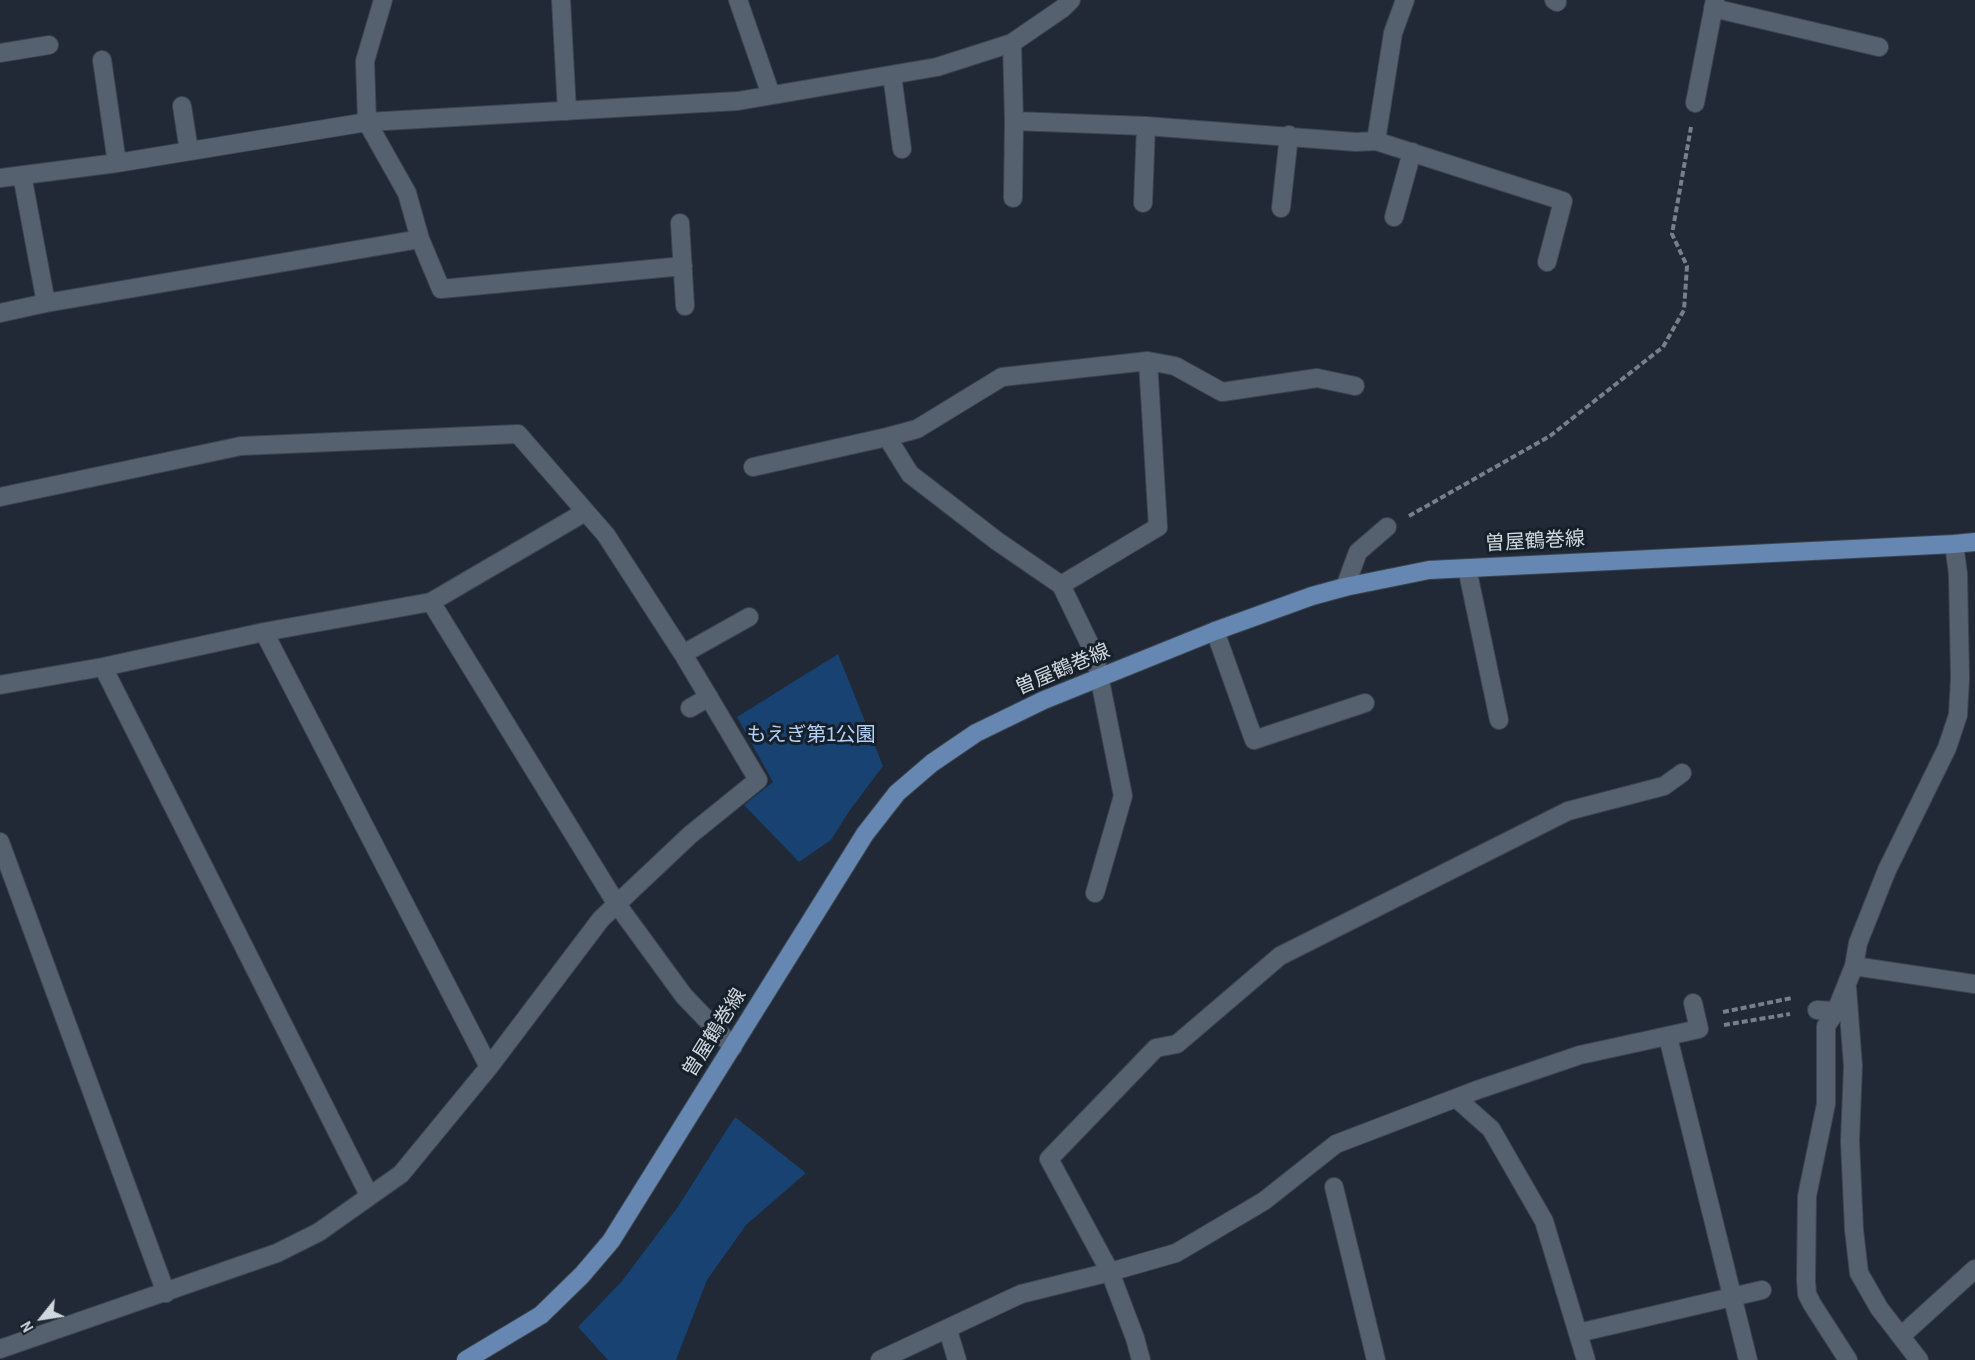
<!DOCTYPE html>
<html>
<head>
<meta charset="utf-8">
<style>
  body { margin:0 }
  #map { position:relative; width:1975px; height:1360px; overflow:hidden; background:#202935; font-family:"Archivo Narrow",sans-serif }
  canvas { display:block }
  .north { position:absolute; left:12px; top:1288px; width:60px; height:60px; -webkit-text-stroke:4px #16202b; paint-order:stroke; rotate:240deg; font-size:16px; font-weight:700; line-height:24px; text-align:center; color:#cfd6dd }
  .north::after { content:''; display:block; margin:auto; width:21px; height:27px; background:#cfd6dd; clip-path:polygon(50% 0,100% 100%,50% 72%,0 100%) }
</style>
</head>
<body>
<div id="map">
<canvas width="1975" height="1360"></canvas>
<div class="north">N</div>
</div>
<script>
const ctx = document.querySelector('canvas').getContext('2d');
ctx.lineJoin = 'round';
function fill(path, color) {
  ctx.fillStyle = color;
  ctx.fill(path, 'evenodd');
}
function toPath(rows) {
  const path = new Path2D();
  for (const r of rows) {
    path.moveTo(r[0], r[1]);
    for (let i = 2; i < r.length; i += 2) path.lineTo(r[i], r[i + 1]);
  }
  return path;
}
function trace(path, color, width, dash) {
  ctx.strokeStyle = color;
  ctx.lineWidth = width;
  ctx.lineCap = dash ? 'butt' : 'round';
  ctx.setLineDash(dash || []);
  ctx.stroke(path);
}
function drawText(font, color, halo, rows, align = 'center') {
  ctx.font = font + ' "Archivo Narrow","Noto Sans JP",sans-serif';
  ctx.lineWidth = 6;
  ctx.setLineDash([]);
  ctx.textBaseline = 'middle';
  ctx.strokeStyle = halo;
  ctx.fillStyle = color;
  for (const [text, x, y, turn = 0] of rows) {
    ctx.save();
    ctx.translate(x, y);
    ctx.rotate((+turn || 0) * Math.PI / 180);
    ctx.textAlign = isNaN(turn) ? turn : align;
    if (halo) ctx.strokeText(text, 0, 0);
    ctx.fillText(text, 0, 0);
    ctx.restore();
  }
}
const green = toPath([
  [838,654,883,766,850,810,831,840,799,862,744,805,773,782,737,717],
  [735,1117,806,1173,746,1225,707,1280,676,1360,608,1360,578,1327,622,1281,677,1208]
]);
const path = toPath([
  [1409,516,1550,436,1663,347,1684,310,1687,266,1672,234,1691,127],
  [1723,1012,1792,998],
  [1724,1025,1790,1014]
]);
const minor = toPath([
  [383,0,365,61,367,122,407,193,420,239,441,289,683,266],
  [561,0,567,111],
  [738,0,771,95],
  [1554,0,1557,2],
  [1713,8,1879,47],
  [1012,43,1014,121,1146,126,1356,142,1376,141,1563,201,1547,262],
  [0,53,49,45],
  [102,60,117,163],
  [892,75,902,149],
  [1695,103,1715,0],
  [182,106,189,151],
  [1376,141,1393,33,1405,0],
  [22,175,46,303],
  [0,178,117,163,367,122,738,101,937,67,1012,43,1063,8,1071,0],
  [1013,198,1014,121],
  [1143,203,1146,126],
  [1281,208,1289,135],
  [1394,217,1412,152],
  [680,223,685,306],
  [0,313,46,303,420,239],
  [887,437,910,474,997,541,1061,585,1095,655,1123,796,1095,893],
  [753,467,887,437,917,429,1002,377,1148,361,1175,366,1222,392,1317,378,1355,386],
  [0,497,241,446,518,434,606,535,683,654,758,780,690,835,601,919,489,1067,401,1174,319,1232,277,1253,0,1349],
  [1467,568,1499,720],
  [1061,585,1158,527,1148,361],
  [1345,587,1358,552,1387,527],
  [431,602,616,903,684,996,733,1047],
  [1215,631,1254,740,1365,703],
  [264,632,489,1067],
  [683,654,749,617],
  [103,667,369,1195],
  [0,685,103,667,264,632,431,602,585,512],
  [690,708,709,697],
  [0,842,166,1293],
  [1854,966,1975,984],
  [1847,988,1853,1066,1850,1141,1854,1230,1859,1273,1879,1308,1919,1360],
  [1817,1010,1836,1011],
  [1668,1037,1748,1360],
  [1456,1098,1491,1129,1544,1221,1586,1360],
  [1334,1187,1376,1360],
  [948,1330,957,1360],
  [1578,1333,1762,1290],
  [1901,1336,1975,1269],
  [880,1360,1021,1294,1110,1272,1176,1253,1264,1201,1336,1144,1477,1090,1580,1055,1699,1029,1693,1003],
  [1141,1360,1135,1338,1110,1272,1049,1159,1156,1048,1177,1044,1280,956,1568,811,1664,786,1682,773],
  [1848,1360,1812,1304,1807,1294,1806,1280,1807,1196,1826,1104,1826,1026,1836,1011,1854,966,1858,943,1887,870,1947,748,1958,715,1960,678,1958,574,1954,544]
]);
const major = toPath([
  [466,1360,541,1315,582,1275,611,1241,865,834,897,793,932,763,976,733,1044,700,1215,631,1312,596,1345,587,1429,570,1954,544,1975,542]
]);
const streetNames = [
  ["曽屋鶴巻線",1535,542,-3],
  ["曽屋鶴巻線",1063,670,-23],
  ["曽屋鶴巻線",715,1033,-58]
];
const parkNames = [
  ["もえぎ第1公園",811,736]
];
fill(green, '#174272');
trace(minor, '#3c454e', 20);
trace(major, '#3c454e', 20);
trace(path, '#777f88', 4, [6, 3]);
trace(minor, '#56616f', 18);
trace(major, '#6587b2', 18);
drawText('20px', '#cfd6dd', '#16202b', streetNames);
drawText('20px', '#b5d2f6', '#16202b', parkNames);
</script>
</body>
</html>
